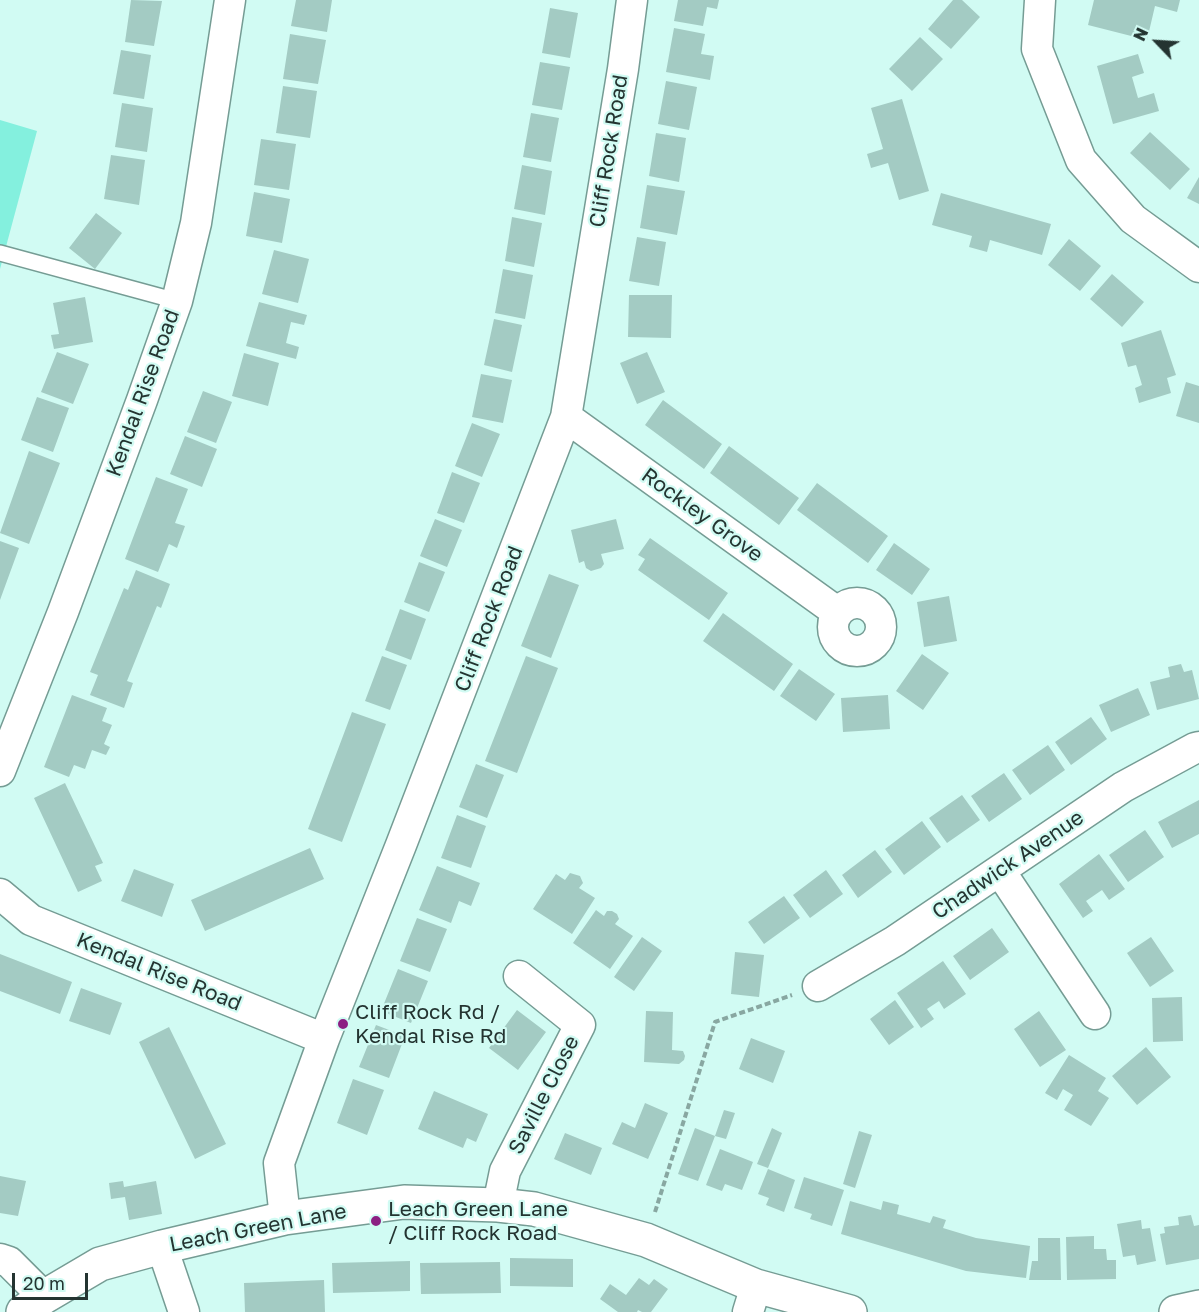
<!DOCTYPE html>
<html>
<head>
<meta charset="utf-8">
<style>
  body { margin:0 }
  #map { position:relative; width:1199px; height:1312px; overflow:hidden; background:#d1fbf3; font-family:"Golos Text",sans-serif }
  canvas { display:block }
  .north { position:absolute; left:1127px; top:12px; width:60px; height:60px; -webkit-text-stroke:4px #d1fbf3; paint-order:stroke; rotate:295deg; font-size:16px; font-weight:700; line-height:24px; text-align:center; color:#243431 }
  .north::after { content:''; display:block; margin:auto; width:21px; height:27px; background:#243431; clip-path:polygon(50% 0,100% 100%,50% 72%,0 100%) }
  .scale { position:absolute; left:12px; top:1273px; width:76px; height:27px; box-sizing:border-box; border:3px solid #243431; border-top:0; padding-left:8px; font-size:18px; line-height:21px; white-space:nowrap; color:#243431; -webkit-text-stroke:4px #d1fbf3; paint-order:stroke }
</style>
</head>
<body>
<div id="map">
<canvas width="1199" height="1312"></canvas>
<div class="north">N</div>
<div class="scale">20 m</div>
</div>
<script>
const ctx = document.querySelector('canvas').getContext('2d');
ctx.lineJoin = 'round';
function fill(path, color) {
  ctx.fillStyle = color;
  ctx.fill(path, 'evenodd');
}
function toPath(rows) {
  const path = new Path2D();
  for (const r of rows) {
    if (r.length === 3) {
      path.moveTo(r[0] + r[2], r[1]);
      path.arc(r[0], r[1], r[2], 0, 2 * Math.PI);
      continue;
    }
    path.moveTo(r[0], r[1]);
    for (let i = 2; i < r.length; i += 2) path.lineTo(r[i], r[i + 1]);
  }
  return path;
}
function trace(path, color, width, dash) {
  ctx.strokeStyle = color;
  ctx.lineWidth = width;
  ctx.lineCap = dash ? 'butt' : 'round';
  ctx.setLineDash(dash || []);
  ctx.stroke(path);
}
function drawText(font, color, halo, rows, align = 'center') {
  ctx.font = font + ' "Golos Text",sans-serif';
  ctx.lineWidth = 4.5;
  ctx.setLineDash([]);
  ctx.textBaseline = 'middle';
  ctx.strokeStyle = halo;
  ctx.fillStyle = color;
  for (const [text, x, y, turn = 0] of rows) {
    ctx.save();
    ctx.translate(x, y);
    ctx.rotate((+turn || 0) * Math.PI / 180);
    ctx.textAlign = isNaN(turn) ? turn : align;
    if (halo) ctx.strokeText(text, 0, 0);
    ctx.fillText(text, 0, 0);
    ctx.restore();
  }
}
const green = toPath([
  [0,120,37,131,0,269]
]);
const building = toPath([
  [131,0,162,1,154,46,125,42],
  [296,0,332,0,327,32,291,26],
  [678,0,719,0,717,9,707,7,703,26,674,21],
  [953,0,962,0,980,17,951,49,928,29],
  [1094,0,1180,0,1177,12,1155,6,1147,40,1088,25],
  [550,8,578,13,570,58,542,53],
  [674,28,705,34,701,54,714,56,710,80,666,72],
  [290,34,326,40,318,84,283,79],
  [920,37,943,59,912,91,889,69],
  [121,50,151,55,144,99,113,94],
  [1138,54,1144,73,1132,77,1138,98,1154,93,1159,111,1113,124,1097,66],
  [540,62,570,67,562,110,532,105],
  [666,81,697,87,689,130,658,124],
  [283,86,317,91,310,138,276,133],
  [902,99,929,191,899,200,888,163,871,168,867,154,883,149,871,108],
  [122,103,153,108,147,152,115,147],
  [531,113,559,118,551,162,523,157],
  [1150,132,1190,169,1170,190,1130,153],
  [656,133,686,138,679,182,649,176],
  [261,139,296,144,289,190,254,185],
  [111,155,145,160,139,205,104,199],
  [522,165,552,171,545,215,514,209],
  [1199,177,1199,204,1187,198],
  [647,185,685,191,677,235,640,228],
  [254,192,290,199,282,243,246,236],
  [941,193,1051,224,1042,255,990,240,987,252,969,247,972,236,932,225],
  [96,213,122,233,95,269,69,248],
  [512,217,542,223,534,267,505,261],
  [637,237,666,242,659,286,629,281],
  [1069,239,1101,266,1080,291,1048,265],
  [274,250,309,259,298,303,262,294],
  [503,269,533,275,525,319,495,313],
  [1112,274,1144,302,1122,327,1090,299],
  [629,295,672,295,671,338,628,337],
  [85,297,93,342,54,349,51,335,59,334,53,303],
  [259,302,307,315,304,325,291,322,286,343,299,347,296,359,246,346],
  [494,319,522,325,512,372,484,365],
  [1161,330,1176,375,1167,378,1171,393,1139,403,1135,388,1142,385,1136,365,1128,367,1121,343],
  [57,352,89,364,73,404,41,392],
  [647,352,665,392,637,404,620,363],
  [244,353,279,363,268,406,232,396],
  [481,374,512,380,503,423,472,417],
  [1186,382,1199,386,1199,423,1176,416],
  [203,391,232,402,216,443,187,432],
  [37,397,69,408,53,452,21,440],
  [663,400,722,444,704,469,645,425],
  [472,423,500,434,482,477,455,466],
  [185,436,217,449,202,487,170,474],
  [729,446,799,498,779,525,710,473],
  [29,451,60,463,29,544,0,533],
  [452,472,480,483,464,523,437,513],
  [156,477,188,489,175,523,185,526,177,548,169,544,158,572,125,559],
  [817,483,888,536,868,563,797,510],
  [435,519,462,530,447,567,420,556],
  [616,519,624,549,601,554,604,564,601,568,591,571,586,568,584,561,579,563,571,530],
  [650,538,728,593,709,620,638,570,645,559,638,555],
  [0,541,19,548,0,600],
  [894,543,930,569,912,595,876,570],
  [419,562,445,572,429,612,404,602],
  [136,570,170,584,161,608,157,606,127,681,133,683,124,708,90,695,98,675,90,672,124,588,128,590],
  [549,574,579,585,551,658,521,646],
  [949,596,957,641,924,647,917,602],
  [400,609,426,619,411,660,385,650],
  [723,613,793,664,774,691,703,641],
  [922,654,949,673,923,710,896,691],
  [382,656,407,665,390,710,365,701],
  [526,656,558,668,517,773,485,761],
  [1181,664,1184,672,1192,670,1199,699,1157,710,1150,682,1170,677,1168,667],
  [799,669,835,694,816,721,780,696],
  [1138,688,1150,715,1111,732,1099,705],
  [72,695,107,708,102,721,112,725,104,744,110,747,106,755,92,750,85,769,74,765,69,777,44,767],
  [888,695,890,729,843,732,841,698],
  [352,712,386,724,342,842,308,829],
  [1091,717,1107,739,1071,765,1055,742],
  [1048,745,1065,770,1030,795,1012,770],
  [476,764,504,775,487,818,459,807],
  [1004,773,1022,799,989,822,971,796],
  [65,783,103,863,95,866,102,881,78,892,34,798],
  [962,795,980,820,947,843,929,818],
  [1199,800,1199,834,1172,848,1158,822],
  [457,815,486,826,471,868,441,858],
  [922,821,941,847,904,875,885,849],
  [1145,830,1164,857,1128,882,1109,855],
  [310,848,324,879,205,931,191,900],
  [875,850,892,872,858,898,842,875],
  [1099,854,1125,889,1109,900,1102,890,1086,901,1093,911,1083,918,1059,884],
  [437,866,480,883,471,906,459,901,451,923,419,910],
  [134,869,174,884,162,917,121,901],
  [826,870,843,894,810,918,793,895],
  [570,873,580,876,583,883,579,888,595,898,572,934,533,909,556,874,565,880],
  [784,896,800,918,764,944,748,922],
  [596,910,604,916,607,911,612,911,617,914,619,919,615,924,633,936,610,969,573,943],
  [417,918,447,929,430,972,400,961],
  [992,928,1009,952,970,980,953,956],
  [642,937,662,951,634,991,614,977],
  [1151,937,1174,971,1150,987,1127,953],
  [735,952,764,955,759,997,731,994],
  [0,954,72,982,60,1014,0,991],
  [943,961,966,994,944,1009,939,1001,927,1009,934,1019,921,1028,897,993],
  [398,969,428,981,411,1023,381,1011],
  [81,988,122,1003,110,1035,69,1021],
  [1182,997,1183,1041,1153,1042,1152,998],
  [895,1000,914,1027,889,1045,870,1019],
  [517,1010,546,1032,518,1070,489,1048],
  [646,1011,673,1012,672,1050,683,1051,685,1056,684,1060,679,1064,644,1062],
  [1039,1011,1066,1050,1040,1067,1014,1029],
  [376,1025,405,1036,389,1078,359,1067],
  [169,1027,226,1144,195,1159,139,1042],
  [751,1038,785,1051,773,1083,739,1069],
  [1146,1047,1171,1077,1137,1105,1112,1076],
  [1069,1055,1106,1078,1098,1091,1109,1098,1091,1126,1064,1110,1073,1095,1063,1089,1057,1100,1045,1093],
  [353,1079,384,1090,367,1135,337,1123],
  [434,1091,488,1114,476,1142,467,1138,463,1148,418,1129],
  [645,1103,668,1113,648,1159,612,1144,622,1122,635,1128],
  [724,1110,735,1113,726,1139,715,1136],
  [695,1128,715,1136,698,1181,678,1174],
  [772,1128,782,1133,768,1168,757,1164],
  [859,1131,872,1135,855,1188,843,1184],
  [565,1133,602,1148,591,1175,554,1159],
  [720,1149,753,1162,742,1190,725,1184,722,1191,706,1185],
  [768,1169,795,1180,784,1212,766,1205,769,1198,758,1194],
  [0,1176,26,1181,18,1216,0,1213],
  [804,1177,844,1190,832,1226,810,1219,812,1214,794,1208],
  [123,1181,124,1187,156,1181,162,1214,129,1220,125,1197,111,1199,109,1183],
  [850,1201,881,1210,883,1201,899,1205,897,1214,930,1223,933,1216,946,1220,943,1228,976,1238,1030,1246,1026,1278,966,1271,841,1234],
  [1191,1215,1194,1226,1199,1225,1199,1259,1166,1265,1160,1234,1165,1233,1164,1227,1179,1225,1178,1217],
  [1141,1220,1142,1229,1150,1228,1156,1261,1137,1265,1135,1255,1123,1257,1117,1224],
  [1094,1236,1094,1249,1106,1249,1107,1260,1116,1260,1116,1279,1067,1280,1066,1237],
  [1038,1238,1060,1238,1061,1280,1029,1280,1032,1261,1038,1261],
  [510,1258,573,1259,573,1287,510,1286],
  [410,1261,410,1291,333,1293,332,1263],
  [500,1262,501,1293,421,1294,420,1263],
  [639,1278,649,1285,654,1279,668,1289,651,1312,642,1312,638,1310,637,1312,618,1312,600,1299,610,1284,626,1295],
  [324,1280,325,1312,245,1312,244,1283]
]);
const path = toPath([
  [655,1212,715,1022,792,995]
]);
const lane = toPath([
  [0,253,177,301]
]);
const street = toPath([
  [1040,0,1037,49,1081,160,1133,219,1199,267],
  [566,417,837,612],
  [857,627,24],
  [0,771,63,612,142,400,177,301,196,223,230,0],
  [1000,871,1095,1014],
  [0,894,31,920,324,1039],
  [818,986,895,941,1123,787,1195,748,1199,747],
  [498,1205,505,1171,580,1025,519,976],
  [285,1218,279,1163,324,1039,401,845,566,417,623,69,632,0],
  [162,1247,184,1312],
  [0,1259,9,1262,44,1297],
  [748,1312,756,1286]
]);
const secondary = toPath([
  [23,1312,44,1297,100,1264,162,1247,285,1218,404,1202,498,1205,534,1209,646,1240,756,1286,850,1312],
  [1176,1312,1199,1307]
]);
const markers = [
  [343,1024,6,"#8c1f83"],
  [376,1221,6,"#8c1f83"]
];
const streetNames = [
  ["Cliff Rock Road",609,151,-81],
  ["Kendal Rise Road",143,393,-70],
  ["Rockley Grove",702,515,36],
  ["Cliff Rock Road",489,619,-69],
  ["Chadwick Avenue",1008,865,-34],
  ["Kendal Rise Road",159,972,22],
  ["Saville Close",544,1095,-63],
  ["Leach Green Lane",258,1228,-11]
];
const poiNames = [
  ["Cliff Rock Rd /",355,1012],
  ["Kendal Rise Rd",355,1036],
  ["Leach Green Lane",388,1209],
  ["/ Cliff Rock Road",388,1233]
];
fill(green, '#84f0de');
fill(building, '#a3cbc3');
trace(lane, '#759c94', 18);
trace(street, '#759c94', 33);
trace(secondary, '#759c94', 36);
trace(path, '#88a7a1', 4, [6, 3]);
trace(lane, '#fff', 15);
trace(street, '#fff', 30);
trace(secondary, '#fff', 33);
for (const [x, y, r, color] of markers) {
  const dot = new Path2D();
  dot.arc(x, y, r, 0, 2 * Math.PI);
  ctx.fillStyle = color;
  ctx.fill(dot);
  trace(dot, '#d1fbf3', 2);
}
drawText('21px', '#243431', '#d1fbf3', streetNames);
drawText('21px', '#243431', '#d1fbf3', poiNames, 'left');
</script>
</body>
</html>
